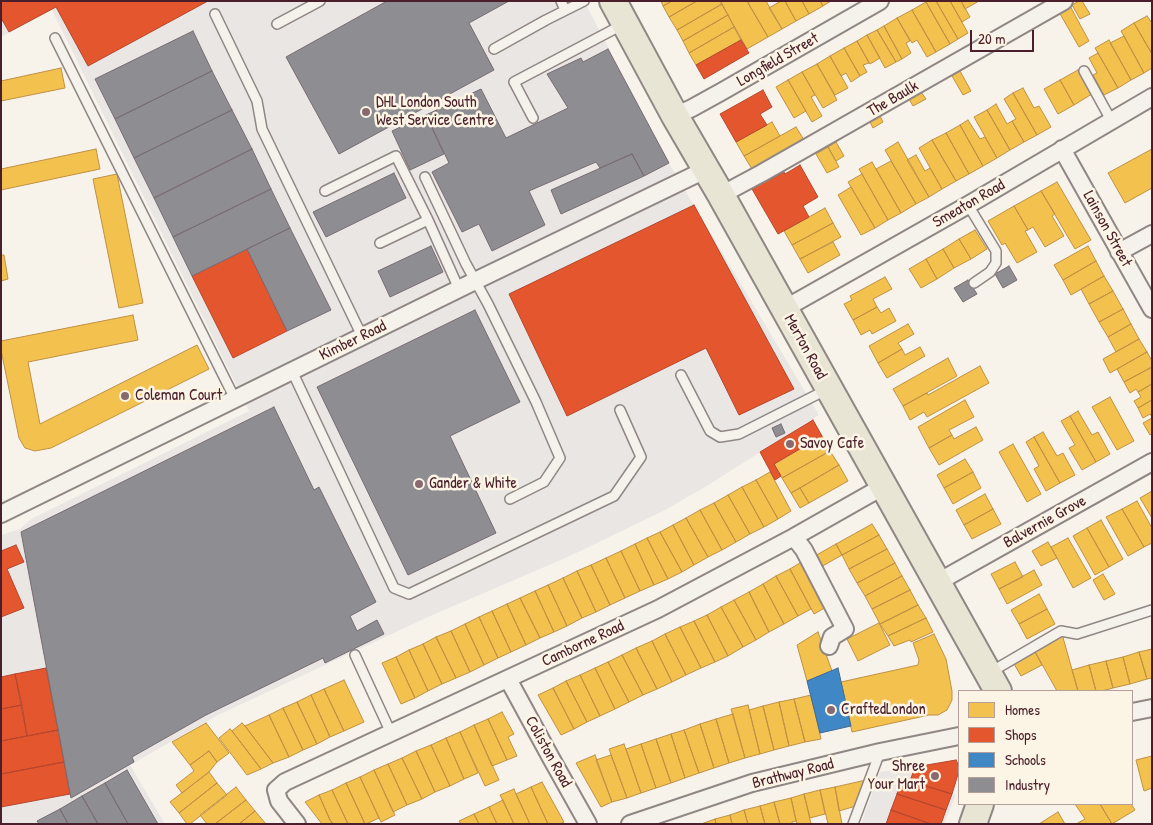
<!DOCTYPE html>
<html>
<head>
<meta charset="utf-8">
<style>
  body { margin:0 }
  #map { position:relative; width:1153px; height:825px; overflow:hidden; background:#f7f3ea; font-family:"Patrick Hand",sans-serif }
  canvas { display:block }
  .frame { position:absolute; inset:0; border:2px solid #4a1f2b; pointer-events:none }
  .legend { position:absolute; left:958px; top:690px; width:175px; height:115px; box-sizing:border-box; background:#fcf5e5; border:1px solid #b59f9b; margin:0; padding:6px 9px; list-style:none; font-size:15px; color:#4a1f2b }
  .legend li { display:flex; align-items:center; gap:10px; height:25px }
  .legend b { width:25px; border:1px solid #b59f9b }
  .scale { position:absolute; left:970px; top:30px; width:64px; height:22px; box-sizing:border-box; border:2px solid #4a1f2b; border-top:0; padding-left:6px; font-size:15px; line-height:18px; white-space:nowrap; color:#4a1f2b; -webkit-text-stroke:4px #fcf5e5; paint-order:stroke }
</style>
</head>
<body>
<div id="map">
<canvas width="1153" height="825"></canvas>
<div class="frame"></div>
<ul class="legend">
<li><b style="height:14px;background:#f2c14e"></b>Homes</li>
<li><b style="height:14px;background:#e4572e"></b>Shops</li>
<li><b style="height:14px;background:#3f88c5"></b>Schools</li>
<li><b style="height:14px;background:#8d8d92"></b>Industry</li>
</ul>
<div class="scale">20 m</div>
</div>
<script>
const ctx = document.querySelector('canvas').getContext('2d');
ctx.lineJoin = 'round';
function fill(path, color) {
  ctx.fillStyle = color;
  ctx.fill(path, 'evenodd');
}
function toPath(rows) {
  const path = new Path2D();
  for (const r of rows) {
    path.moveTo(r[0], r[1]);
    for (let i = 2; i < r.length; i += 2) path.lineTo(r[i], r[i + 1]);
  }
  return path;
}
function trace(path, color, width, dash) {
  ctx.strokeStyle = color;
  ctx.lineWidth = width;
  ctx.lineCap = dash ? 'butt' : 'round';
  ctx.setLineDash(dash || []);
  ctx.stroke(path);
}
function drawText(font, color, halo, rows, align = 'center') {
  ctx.font = font + ' "Patrick Hand",sans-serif';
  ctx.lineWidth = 5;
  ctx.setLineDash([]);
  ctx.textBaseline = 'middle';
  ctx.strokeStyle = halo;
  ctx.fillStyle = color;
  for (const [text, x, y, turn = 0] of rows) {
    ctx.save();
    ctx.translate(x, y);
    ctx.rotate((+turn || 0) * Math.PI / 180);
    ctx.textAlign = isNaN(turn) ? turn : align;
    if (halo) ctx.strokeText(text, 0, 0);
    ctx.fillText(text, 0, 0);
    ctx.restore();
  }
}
const built = toPath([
  [1,1,584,1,670,165,819,415,705,487,665,510,570,556,428,617,218,715,130,765,165,824,1,824,1,535,20,529,31,519,249,411,52,10,1,37],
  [956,760,959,766,959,771,952,794,956,795,944,824,861,824,880,772]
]);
const homes = toPath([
  [661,1,672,1,663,6,661,1],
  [672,1,697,1,669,17,663,6,672,1],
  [697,1,720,1,722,4,677,30,669,17,697,1],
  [720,1,747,1,768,37,747,49,720,1],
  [751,1,766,1,782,29,768,37,748,3,751,1],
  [781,1,785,1,796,21,782,29,769,8,781,1],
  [785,1,802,1,809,14,796,21,785,1],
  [802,1,820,1,823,6,809,14,802,1],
  [820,1,831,1,823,6,820,1],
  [928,1,936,1,958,39,950,44,926,2,928,1],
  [936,1,950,1,968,33,958,39,936,1],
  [950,1,961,1,970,17,962,22,950,1],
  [961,1,979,1,965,9,961,1],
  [1079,1,1082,1,1090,14,1080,19,1072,5,1079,1],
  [926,2,950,44,936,52,912,10,926,2],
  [722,4,728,15,683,41,677,30,722,4],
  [1070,6,1089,41,1079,47,1059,12,1070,6],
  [912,10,936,52,927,57,917,40,912,43,897,18,912,10],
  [728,15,734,27,689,53,683,41,728,15],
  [1147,16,1152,23,1152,54,1134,23,1147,16],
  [897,18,910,41,906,43,911,53,902,59,884,26,897,18],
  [1134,23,1152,54,1152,68,1144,73,1121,31,1134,23],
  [884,26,902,59,896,62,877,30,884,26],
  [734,27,741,40,696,65,689,53,734,27],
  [877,30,896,62,885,68,867,35,877,30],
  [867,35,880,58,870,64,857,41,867,35],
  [1124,36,1144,73,1131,80,1110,43,1124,36],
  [1109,40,1131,80,1118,88,1095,48,1109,40],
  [857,41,869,63,863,65,867,72,860,76,844,48,857,41],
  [844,48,860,76,851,82,846,73,841,76,830,56,844,48],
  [1098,53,1118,88,1104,95,1093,75,1097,73,1089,58,1098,53],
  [830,56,848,88,835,95,817,64,830,56],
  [817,64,837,100,823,108,802,72,817,64],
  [61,68,65,88,1,101,1,81,61,68],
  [1078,70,1092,94,1074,105,1060,80,1078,70],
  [960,71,971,91,963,95,952,76,960,71],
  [802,72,815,95,811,97,822,116,812,122,788,80,802,72],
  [788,80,806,111,794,118,776,87,788,80],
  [1060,80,1074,105,1058,114,1044,89,1060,80],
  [1023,88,1034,108,1039,106,1051,127,1037,135,1013,93,1023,88],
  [921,92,926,99,913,106,909,99,921,92],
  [1013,93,1037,135,1024,142,1012,121,1016,119,1004,99,1013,93],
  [996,104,1007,124,1012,121,1024,142,1010,150,987,110,996,104],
  [987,110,1010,150,997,158,974,117,987,110],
  [880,116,883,122,873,128,870,122,880,116],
  [968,120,980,139,985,137,997,158,983,166,960,125,968,120],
  [772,122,780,136,744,156,736,142,772,122],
  [960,125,983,166,969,174,946,133,960,125],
  [796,127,804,140,752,169,744,156,796,127],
  [946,133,969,174,956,181,932,140,946,133],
  [932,140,956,181,942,189,919,148,932,140],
  [836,142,844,156,836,161,828,147,836,142],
  [898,142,929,197,916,204,885,150,898,142],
  [828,147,839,167,827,173,816,154,828,147],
  [96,149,100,169,1,190,1,169,96,149],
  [1152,149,1152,188,1125,203,1108,173,1152,149],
  [916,155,925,171,930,168,942,189,929,197,907,160,916,155],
  [891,161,916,204,901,213,876,169,891,161],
  [872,162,901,213,888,220,859,169,872,162],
  [117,174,143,303,119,308,93,179,117,174],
  [862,174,888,220,875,228,848,182,862,174],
  [1057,182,1091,240,1075,249,1041,191,1057,182],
  [851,187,875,228,861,235,838,195,851,187],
  [1041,191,1055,214,1052,216,1064,236,1045,247,1033,227,1028,230,1014,206,1041,191],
  [1014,206,1028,230,1025,231,1037,252,1017,263,1005,243,1002,245,988,221,1014,206],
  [825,208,833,223,792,245,784,231,825,208],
  [833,223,841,237,800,259,792,245,833,223],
  [975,230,987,249,971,259,959,239,975,230],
  [959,239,971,259,954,268,943,249,959,239],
  [833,242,840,255,808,273,800,259,833,242],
  [1088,246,1096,261,1063,280,1054,265,1088,246],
  [943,249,954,268,937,279,926,259,943,249],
  [1,255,4,255,8,279,1,281,1,255],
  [926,259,937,279,921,288,909,269,926,259],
  [1096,261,1104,276,1071,295,1063,280,1096,261],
  [1104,276,1113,291,1089,304,1081,289,1104,276],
  [885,277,892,289,873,299,877,307,853,320,844,304,852,300,850,296,885,277],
  [1113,291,1123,309,1099,322,1089,304,1113,291],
  [877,307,881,313,889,308,896,321,872,334,870,330,861,335,853,320,877,307],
  [1123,309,1131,324,1108,337,1099,322,1123,309],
  [133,315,138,340,28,362,40,424,197,345,209,369,51,448,35,451,25,448,19,438,1,350,1,341,133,315],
  [908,324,914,334,898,343,902,349,878,363,869,346,908,324],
  [1131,324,1139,339,1116,352,1108,337,1131,324],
  [1139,339,1147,352,1110,373,1103,359,1139,339],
  [920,347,925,356,887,378,878,363,902,349,905,355,920,347],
  [1147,352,1152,361,1152,367,1124,382,1117,369,1147,352],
  [948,358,957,376,903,406,893,389,948,358],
  [980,366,989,383,927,417,924,412,910,420,903,406,927,393,928,395,980,366],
  [1152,367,1152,384,1138,392,1136,389,1130,393,1124,382,1152,367],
  [1152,384,1152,400,1138,408,1134,401,1141,397,1138,392,1152,384],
  [1110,397,1134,441,1117,450,1092,407,1110,397],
  [965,400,974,417,949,430,952,435,929,448,918,427,965,400],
  [1152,400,1152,417,1150,414,1143,418,1138,408,1152,400],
  [1078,411,1092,435,1098,432,1110,454,1096,462,1070,416,1078,411],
  [1070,416,1096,462,1082,470,1069,448,1075,445,1061,421,1070,416],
  [1152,418,1152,433,1150,435,1143,423,1152,418],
  [976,427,983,440,939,465,929,448,952,435,954,439,976,427],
  [1043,432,1057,456,1063,453,1075,475,1060,483,1034,437,1043,432],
  [822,436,830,451,782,478,774,464,822,436],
  [1034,437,1060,483,1046,491,1034,469,1039,466,1026,442,1034,437],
  [1013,444,1041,494,1027,502,999,452,1013,444],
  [830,451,839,465,791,493,782,478,830,451],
  [965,459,973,472,944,488,937,475,965,459],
  [839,465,848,481,809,503,800,488,839,465],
  [770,472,791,511,778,519,756,480,770,472],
  [973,472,981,488,953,504,944,488,973,472],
  [756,480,778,519,764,527,742,487,756,480],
  [742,487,764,527,750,534,728,495,742,487],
  [800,488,809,503,800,508,791,493,800,488],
  [1152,491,1152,518,1140,498,1152,491],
  [985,494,993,509,964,525,956,510,985,494],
  [728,495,750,534,736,542,714,503,728,495],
  [1137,501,1152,528,1152,543,1144,547,1122,509,1137,501],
  [714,503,736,542,722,550,700,510,714,503],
  [993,509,1001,524,972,539,964,525,993,509],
  [1122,509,1144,547,1128,556,1106,517,1122,509],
  [700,510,722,550,708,557,686,518,700,510],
  [686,518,708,557,694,565,673,525,686,518],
  [1101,520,1123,559,1109,567,1087,528,1101,520],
  [872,524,879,535,842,555,836,544,872,524],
  [673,525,694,565,682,572,660,532,673,525],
  [1087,528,1109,567,1095,575,1073,536,1087,528],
  [660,532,682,572,668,579,647,538,660,532],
  [879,535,887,549,849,569,842,555,879,535],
  [647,538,668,579,654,585,635,544,647,538],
  [1068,538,1091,578,1073,588,1051,547,1068,538],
  [1048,542,1057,558,1041,566,1032,551,1048,542],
  [635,544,654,585,640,591,621,551,635,544],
  [836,544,842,555,819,568,813,557,836,544],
  [887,549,895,563,857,583,849,569,887,549],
  [621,551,640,591,625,598,606,558,621,551],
  [606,558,625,598,610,605,591,565,606,558],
  [803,561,828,606,814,614,790,569,803,561],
  [1015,562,1023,577,999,589,991,574,1015,562],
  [895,563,902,576,865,596,857,583,895,563],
  [591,565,610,605,596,612,577,571,591,565],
  [790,569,811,609,798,616,776,576,790,569],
  [1034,570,1042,585,1007,604,999,589,1034,570],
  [577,571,596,612,582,618,563,578,577,571],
  [1103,574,1115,594,1104,600,1093,580,1103,574],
  [776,576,798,616,784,624,763,584,776,576],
  [902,576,910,590,872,609,865,596,902,576],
  [563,578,582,618,567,626,548,585,563,578],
  [763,584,784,624,769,632,749,592,763,584],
  [548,585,567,626,554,632,535,591,548,585],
  [910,590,918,605,880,624,872,609,910,590],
  [535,591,554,632,540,638,520,598,535,591],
  [749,592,769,632,756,640,734,600,749,592],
  [1039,594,1047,609,1019,624,1011,610,1039,594],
  [520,598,540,638,526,645,507,604,520,598],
  [734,600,756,640,743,647,721,607,734,600],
  [507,604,526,645,511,652,492,611,507,604],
  [918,605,926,618,888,636,880,624,918,605],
  [721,607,743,647,728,656,707,615,721,607],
  [1047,609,1055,624,1027,639,1019,624,1047,609],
  [492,611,511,652,498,658,479,617,492,611],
  [707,615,728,656,715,662,694,621,707,615],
  [479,617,498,658,484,665,465,624,479,617],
  [926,618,933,632,911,642,910,640,894,646,888,636,926,618],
  [694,621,715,662,701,668,680,627,694,621],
  [879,623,890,645,858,661,847,639,879,623],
  [465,624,484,665,470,672,451,631,465,624],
  [680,627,701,668,686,675,665,634,680,627],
  [451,631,470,672,456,678,436,637,451,631],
  [818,632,832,671,807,681,797,645,818,632],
  [665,634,686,675,672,682,652,641,665,634],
  [934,634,946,659,952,691,952,700,947,710,938,715,929,715,852,732,841,682,918,665,919,660,913,643,934,634],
  [1062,634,1078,691,1057,691,1034,650,1062,634],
  [436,637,456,678,442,684,423,644,436,637],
  [652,641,672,682,657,689,636,648,652,641],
  [423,644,442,684,428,691,409,650,423,644],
  [636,648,657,689,643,695,622,655,636,648],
  [1152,649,1152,678,1147,679,1139,652,1152,649],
  [409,650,428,691,415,698,396,657,409,650],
  [1034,650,1042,665,1021,676,1013,662,1034,650],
  [1139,652,1147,679,1130,684,1123,657,1139,652],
  [622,655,643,695,629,702,608,662,622,655],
  [396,657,415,698,401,704,382,663,396,657],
  [1123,657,1130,684,1113,688,1106,661,1123,657],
  [1106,661,1113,688,1102,691,1096,691,1089,665,1106,661],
  [608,662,629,702,615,709,595,668,608,662],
  [1089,665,1096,691,1078,691,1072,670,1089,665],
  [595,668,615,709,600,716,580,675,595,668],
  [580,675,600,716,587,722,566,681,580,675],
  [344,680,364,722,344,731,324,689,344,680],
  [566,681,587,722,574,729,553,688,566,681],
  [553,688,574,729,561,735,538,695,553,688],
  [324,689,344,731,330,737,311,695,324,689],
  [311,695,330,737,317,744,297,702,311,695],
  [811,695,821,739,805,742,794,699,811,695],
  [794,699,805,742,789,746,779,702,794,699],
  [297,702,317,744,303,750,283,708,297,702],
  [779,702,789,746,774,750,763,706,779,702],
  [748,705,760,754,745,758,731,709,748,705],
  [763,706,774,750,760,754,749,710,763,706],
  [283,708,303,750,289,757,269,715,283,708],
  [502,712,514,734,508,737,517,756,507,760,488,719,502,712],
  [733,714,745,758,729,763,716,719,733,714],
  [269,715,289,757,273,763,245,726,269,715],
  [488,719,507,760,492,766,474,725,488,719],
  [716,719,729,763,714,768,700,724,716,719],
  [206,723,229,753,217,762,209,751,190,765,172,742,206,723],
  [242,723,245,726,273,763,261,769,232,731,242,723],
  [700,724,714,768,699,773,684,730,700,724],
  [474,725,499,780,485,786,460,732,474,725],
  [230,729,232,731,261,769,247,775,219,738,230,729],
  [684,730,699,773,685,778,671,734,684,730],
  [460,732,478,773,464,779,446,738,460,732],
  [671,734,685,778,671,783,656,739,671,734],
  [446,738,464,779,450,786,431,745,446,738],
  [656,739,671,783,656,788,641,744,656,739],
  [624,744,641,793,627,798,609,749,624,744],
  [641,744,656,788,641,793,626,749,641,744],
  [431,745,450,786,435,792,416,751,431,745],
  [209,751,217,762,209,772,182,793,176,785,194,771,190,765,209,751],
  [416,751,435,792,422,799,402,758,416,751],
  [595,755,612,802,601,807,576,763,595,755],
  [611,755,627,798,612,802,596,760,611,755],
  [1152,756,1152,788,1144,791,1136,760,1152,756],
  [402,758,422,799,407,805,388,764,402,758],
  [388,764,407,805,393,812,374,770,388,764],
  [374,770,395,815,381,822,360,777,374,770],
  [209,772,217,783,179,813,170,802,209,772],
  [360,777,379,818,366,824,365,824,346,783,360,777],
  [866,780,856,806,839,811,835,787,866,780],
  [542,782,564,822,560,824,548,824,531,787,542,782],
  [217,783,227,795,190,824,187,824,179,813,217,783],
  [346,783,365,824,348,824,332,790,346,783],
  [236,787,246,800,215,824,207,824,200,815,236,787],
  [531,787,548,824,530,824,516,794,531,787],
  [835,787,842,824,828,824,820,790,835,787],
  [514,789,516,794,530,824,514,824,500,795,514,789],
  [332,790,348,824,333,824,330,820,319,795,332,790],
  [820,790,825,814,810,818,804,794,820,790],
  [804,794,811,824,797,824,791,798,804,794],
  [319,795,330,820,333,824,322,824,305,802,319,795],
  [791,798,796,821,792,822,792,824,780,824,774,802,791,798],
  [246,800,255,811,239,824,215,824,246,800],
  [503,800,514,824,497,824,489,807,503,800],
  [774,802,780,824,765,824,760,806,774,802],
  [1075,804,1100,804,1112,824,1076,824,1085,819,1075,804],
  [1100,804,1131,804,1135,810,1112,824,1100,804],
  [760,806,765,824,748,824,744,810,760,806],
  [489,807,497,824,479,824,474,814,489,807],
  [744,810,748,824,732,824,730,815,744,810],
  [255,811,266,824,239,824,255,811],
  [1058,812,1065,824,1039,824,1058,812],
  [474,814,479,824,461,824,459,821,474,814],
  [730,815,732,824,716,824,715,819,730,815],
  [715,819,716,824,701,824,715,819]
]);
const shops = toPath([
  [1,1,208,1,88,66,56,7,9,32,1,18,1,1],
  [741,40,749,53,704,79,696,65,741,40],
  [763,90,772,107,760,114,767,125,736,142,720,114,763,90],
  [800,165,818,197,803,206,809,217,778,234,752,189,784,172,785,174,800,165],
  [694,205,794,389,739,415,706,348,567,416,509,294,694,205],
  [247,249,287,331,233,358,192,276,247,249],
  [813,420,822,436,774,464,781,476,775,480,760,452,813,420],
  [16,545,24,562,7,569,24,608,1,617,1,551,16,545],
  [46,668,58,730,27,736,15,674,46,668],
  [15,674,22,705,1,709,1,677,15,674],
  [22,705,27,736,1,741,1,709,22,705],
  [58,730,64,762,1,774,1,741,58,730],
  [956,760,959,766,959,771,952,794,910,781,915,767,956,760],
  [64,762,70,794,1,807,1,774,64,762],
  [902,779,952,794,946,810,897,794,902,779],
  [897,794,946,810,941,824,931,824,891,810,897,794],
  [891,810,931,824,886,824,891,810]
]);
const schools = toPath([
  [838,668,851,726,820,733,807,681,838,668]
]);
const industry = toPath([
  [387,1,509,1,469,23,494,70,339,154,286,57,387,1],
  [193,31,212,71,115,119,95,79,193,31],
  [608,49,669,163,644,176,632,154,600,168,596,162,529,191,545,225,492,251,479,224,462,232,432,172,449,163,426,115,481,89,506,138,568,108,547,74,581,58,583,62,608,49],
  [212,71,232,110,134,158,115,119,212,71],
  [232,110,252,149,154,198,134,158,232,110],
  [426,115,444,154,410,170,392,131,426,115],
  [252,149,271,189,173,237,154,198,252,149],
  [632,154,644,176,561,214,551,190,632,154],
  [394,173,406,198,326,237,313,212,394,173],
  [271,189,290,228,192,276,173,237,271,189],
  [290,228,331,310,287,331,247,249,290,228],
  [431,246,443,272,390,297,378,271,431,246],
  [1009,266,1017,280,1003,288,995,274,1009,266],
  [968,280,977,294,963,302,954,288,968,280],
  [475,310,520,402,450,436,496,533,408,575,317,387,475,310],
  [274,407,314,490,319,487,376,602,350,616,357,631,377,620,384,634,325,663,323,658,206,715,132,757,134,762,71,798,21,532,274,407],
  [781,424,785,433,776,437,772,428,781,424],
  [127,770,158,824,128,824,105,783,127,770],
  [105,783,128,824,98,824,82,796,105,783],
  [82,796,98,824,68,824,60,809,82,796],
  [60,809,68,824,39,824,37,821,60,809]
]);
const service = toPath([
  [561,1,565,10],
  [215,14,257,101,262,129,362,336],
  [277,24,320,1],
  [55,38,235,399],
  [494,49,546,20,584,1],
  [1084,71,1111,120],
  [533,118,514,82,622,25],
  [425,177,466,264,488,304,536,402,560,458,544,482,510,499],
  [325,191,396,156,428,220,459,289],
  [968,205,996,251,996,263,990,272,974,283],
  [380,243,428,220],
  [292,371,394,588,409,594,614,496,641,457,620,410],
  [681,375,710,431,720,437,739,434,826,390],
  [355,655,391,733],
  [989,673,1061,631,1077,634,1152,610],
  [853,824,880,752]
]);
const minor = toPath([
  [675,116,692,108,721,92,880,1],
  [1062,149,1152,309],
  [721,195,762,173,1064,1],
  [1119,252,1152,234],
  [784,309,968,205,1152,97],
  [1,514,475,281,705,170],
  [794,537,804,550,845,629,832,637,829,646],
  [938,582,1152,462],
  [508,679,551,758,588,824],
  [1132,712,1152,708],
  [297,824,279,801,276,790,285,782,658,609,794,537,884,486],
  [630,824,752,783,880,752,959,736]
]);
const primary = toPath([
  [613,1,675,116,721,195,998,691],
  [973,824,980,804]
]);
const markers = [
  [366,112,5,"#87696e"],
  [125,396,5,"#87696e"],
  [790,444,5,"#87696e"],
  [419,484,5,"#87696e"],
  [831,710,5,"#87696e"],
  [935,776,5,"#87696e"]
];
const streetNames = [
  ["Longfield Street",778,60,-30],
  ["The Baulk",893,99,-30],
  ["Smeaton Road",969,204,-30],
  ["Lainson Street",1107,229,61],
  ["Kimber Road",353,341,-26],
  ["Merton Road",805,347,61],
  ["Balvernie Grove",1045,522,-29],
  ["Camborne Road",583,644,-25],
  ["Coliston Road",548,752,61],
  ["Brathway Road",793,774,-14]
];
const poiNames = [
  ["DHL London South",376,103],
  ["West Service Centre",376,121],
  ["Coleman Court",135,396],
  ["Savoy Cafe",800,444],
  ["Gander & White",429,484],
  ["CraftedLondon",841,710],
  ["Shree",925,767,"right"],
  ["Your Mart",925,785,"right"]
];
fill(built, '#e9e6e4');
fill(homes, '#f2c14e');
trace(homes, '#c09044', 1);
fill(shops, '#e4572e');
trace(shops, '#b6462d', 1);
fill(schools, '#3f88c5');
trace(schools, '#426897', 1);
fill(industry, '#8d8d92');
trace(industry, '#796c73', 1);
trace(service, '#908684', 12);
trace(minor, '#908684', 20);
trace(primary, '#908684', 30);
trace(service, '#f5f2ec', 9);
trace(minor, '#f5f2ec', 16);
trace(primary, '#e9e5d4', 26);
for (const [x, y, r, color] of markers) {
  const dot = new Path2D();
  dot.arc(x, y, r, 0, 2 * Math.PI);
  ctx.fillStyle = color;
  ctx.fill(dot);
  trace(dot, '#fcf5e5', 2);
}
drawText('16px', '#4a1f2b', '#fcf5e5', streetNames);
drawText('16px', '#4a1f2b', '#fcf5e5', poiNames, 'left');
</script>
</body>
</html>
